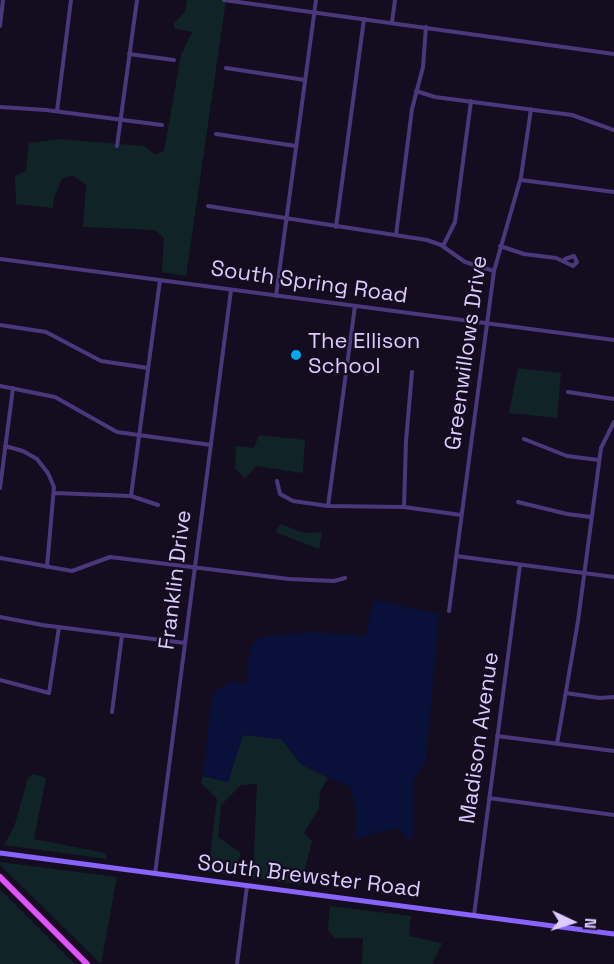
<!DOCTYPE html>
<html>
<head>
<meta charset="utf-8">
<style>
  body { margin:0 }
  #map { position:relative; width:614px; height:964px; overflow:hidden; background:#140c1f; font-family:"Space Grotesk",sans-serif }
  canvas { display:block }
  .north { position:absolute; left:542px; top:892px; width:60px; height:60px; -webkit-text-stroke:4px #140c1f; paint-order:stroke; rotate:94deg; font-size:16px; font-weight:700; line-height:24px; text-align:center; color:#dccbfe }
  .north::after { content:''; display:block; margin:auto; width:21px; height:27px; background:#dccbfe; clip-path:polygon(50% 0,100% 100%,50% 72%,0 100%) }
</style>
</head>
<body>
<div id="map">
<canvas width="614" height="964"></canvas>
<div class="north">N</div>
</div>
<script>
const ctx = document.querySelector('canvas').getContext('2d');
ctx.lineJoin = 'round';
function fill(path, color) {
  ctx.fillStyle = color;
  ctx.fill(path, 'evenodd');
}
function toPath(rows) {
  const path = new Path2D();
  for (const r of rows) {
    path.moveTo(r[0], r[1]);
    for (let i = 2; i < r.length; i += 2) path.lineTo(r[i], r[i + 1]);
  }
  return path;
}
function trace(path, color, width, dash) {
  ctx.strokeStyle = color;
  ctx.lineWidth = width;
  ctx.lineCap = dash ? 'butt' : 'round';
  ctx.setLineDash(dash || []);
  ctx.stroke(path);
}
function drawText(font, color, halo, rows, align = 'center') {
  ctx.font = font + ' "Space Grotesk",sans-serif';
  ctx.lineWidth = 4.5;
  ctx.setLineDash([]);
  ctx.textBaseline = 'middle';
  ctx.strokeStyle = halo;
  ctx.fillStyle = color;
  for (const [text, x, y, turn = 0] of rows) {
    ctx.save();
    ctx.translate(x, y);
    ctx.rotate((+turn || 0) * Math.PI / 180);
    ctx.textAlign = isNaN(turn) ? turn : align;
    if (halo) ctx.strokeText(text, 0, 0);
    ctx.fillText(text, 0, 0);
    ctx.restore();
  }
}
const green = toPath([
  [187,0,226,0,186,276,162,272,164,238,155,230,83,227,86,185,72,175,62,179,54,197,53,208,16,204,15,176,26,171,29,143,60,139,144,146,156,155,164,151,181,55,192,32,174,28,174,23,185,12],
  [518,368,561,373,557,418,509,413],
  [259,435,305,440,303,473,256,466,245,479,235,468,236,446,254,448],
  [281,524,304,533,322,532,319,549,275,532],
  [243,735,281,739,302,765,328,778,320,792,319,808,304,833,312,841,301,885,253,878,257,784,241,785,221,805,218,837,241,853,232,875,208,872,217,799,201,783,203,776,228,782],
  [34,774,46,778,34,839,105,853,107,859,4,845,14,827,28,778],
  [0,862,117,877,101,964,0,865],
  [0,889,75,964,0,964],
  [330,906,411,916,409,936,442,943,432,964,362,964,363,938,334,938,328,930]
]);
const water = toPath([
  [374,600,439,614,426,759,413,782,414,832,409,841,398,828,355,838,356,808,350,787,302,765,281,739,243,735,228,782,203,776,212,694,232,682,247,684,249,650,258,638,312,632,365,636]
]);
const minor = toPath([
  [224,0,614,54],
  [392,22,395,0],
  [0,26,3,0],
  [129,54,174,60],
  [226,68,305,80],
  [416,91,435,97,572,115,614,130],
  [0,107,46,110,162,125],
  [57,111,71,0],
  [216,134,296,146],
  [117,146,137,0],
  [521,180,614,192],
  [208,206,427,240,441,245,465,262,494,271],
  [336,227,364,19],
  [396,235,412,109,423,67,426,27],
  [443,246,455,222,471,101],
  [500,246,524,254,556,258,573,266,577,262,574,256,565,259],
  [0,259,614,340],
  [276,296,316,0],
  [0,325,46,332,101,361,148,368],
  [0,386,55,397,117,432,211,445],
  [568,392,614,399],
  [524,439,567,456,599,460],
  [5,446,23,451,37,459,48,473,54,487,47,567],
  [277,481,280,494,293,501,328,506,404,507,461,515],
  [0,488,13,388],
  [55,493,131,496,158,505],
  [131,496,160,280],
  [518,502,567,514,591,517],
  [328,506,355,306],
  [404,507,406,441,412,372],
  [456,556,614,577],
  [0,558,72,571,110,557,289,579,334,581,345,578],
  [449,611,494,271,521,177,531,109],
  [0,617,42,625,185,643],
  [0,680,49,693,59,627],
  [566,693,600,698,614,697],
  [112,712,122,635],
  [497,736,614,751],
  [557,744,578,621,601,448,614,422],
  [489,798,614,815],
  [155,874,231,290],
  [474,915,520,565],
  [237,964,247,886]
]);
const secondary = toPath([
  [0,853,614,934]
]);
const primary = toPath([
  [0,877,87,964]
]);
const markers = [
  [296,355,6,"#03a6f2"]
];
const streetNames = [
  ["South Spring Road",309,283,8],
  ["Greenwillows Drive",467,353,-82],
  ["Franklin Drive",176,580,-83],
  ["Madison Avenue",480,738,-82],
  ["South Brewster Road",309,877,7]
];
const poiNames = [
  ["The Ellison",308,342],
  ["School",308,367]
];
fill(green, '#102428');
fill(water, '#09113b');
trace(minor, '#4a387d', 4);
trace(secondary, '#8863fd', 5);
trace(primary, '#e253fd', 6);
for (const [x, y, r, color] of markers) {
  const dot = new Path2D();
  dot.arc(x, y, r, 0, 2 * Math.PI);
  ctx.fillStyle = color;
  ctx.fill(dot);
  trace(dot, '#140c1f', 2);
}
drawText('22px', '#dccbfe', '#140c1f', streetNames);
drawText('22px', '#dccbfe', '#140c1f', poiNames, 'left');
</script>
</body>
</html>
